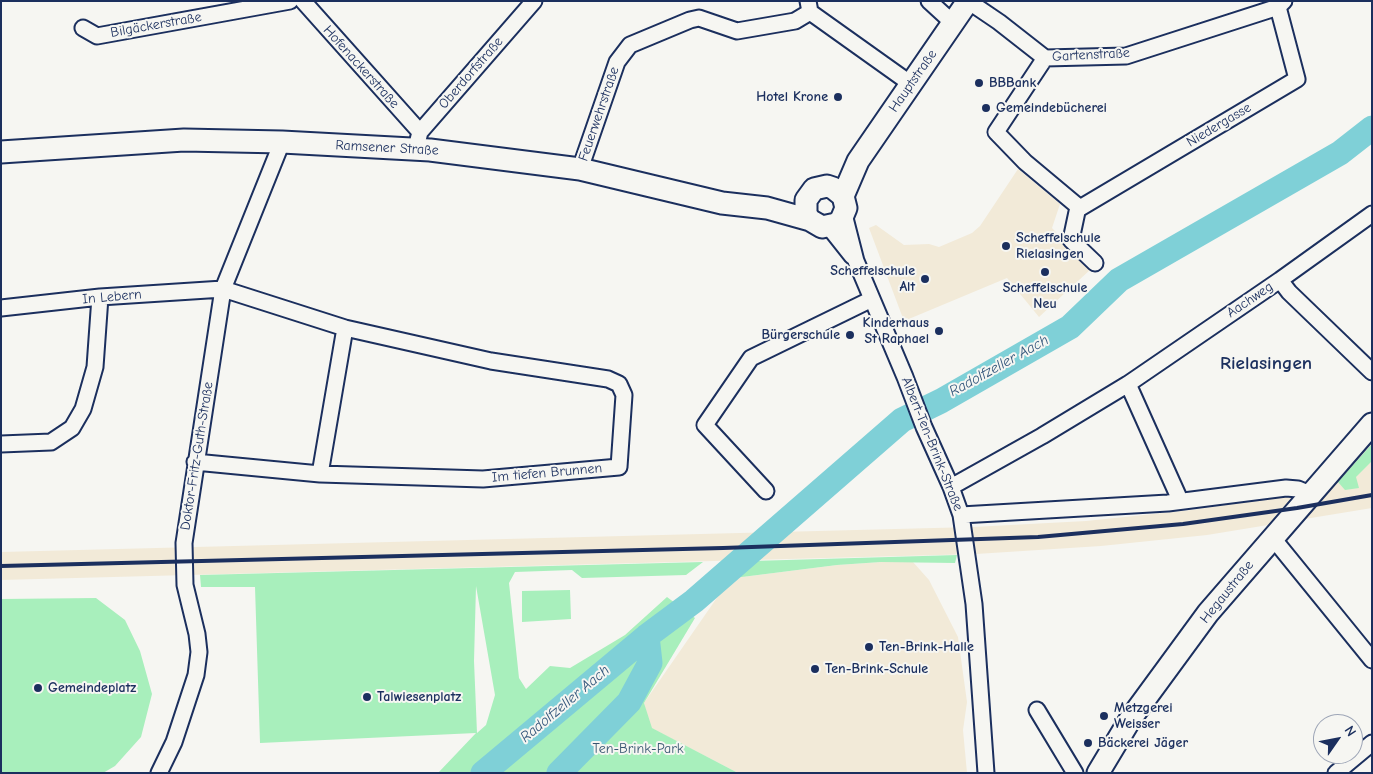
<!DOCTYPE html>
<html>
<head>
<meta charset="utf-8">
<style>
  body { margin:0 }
  #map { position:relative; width:1373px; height:774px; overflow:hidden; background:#f6f6f2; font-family:"Comic Neue",sans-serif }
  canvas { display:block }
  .frame { position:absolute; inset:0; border:2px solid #1b2f5e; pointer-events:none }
  .north { position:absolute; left:1313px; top:714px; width:50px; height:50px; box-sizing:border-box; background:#f6f6f2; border:1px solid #9ea6b7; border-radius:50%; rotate:57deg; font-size:14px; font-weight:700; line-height:20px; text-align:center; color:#1b2f5e }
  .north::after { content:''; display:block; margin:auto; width:18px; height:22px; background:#1b2f5e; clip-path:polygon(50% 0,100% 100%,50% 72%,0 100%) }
</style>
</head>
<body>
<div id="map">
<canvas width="1373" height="774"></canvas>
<div class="frame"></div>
<div class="north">N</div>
</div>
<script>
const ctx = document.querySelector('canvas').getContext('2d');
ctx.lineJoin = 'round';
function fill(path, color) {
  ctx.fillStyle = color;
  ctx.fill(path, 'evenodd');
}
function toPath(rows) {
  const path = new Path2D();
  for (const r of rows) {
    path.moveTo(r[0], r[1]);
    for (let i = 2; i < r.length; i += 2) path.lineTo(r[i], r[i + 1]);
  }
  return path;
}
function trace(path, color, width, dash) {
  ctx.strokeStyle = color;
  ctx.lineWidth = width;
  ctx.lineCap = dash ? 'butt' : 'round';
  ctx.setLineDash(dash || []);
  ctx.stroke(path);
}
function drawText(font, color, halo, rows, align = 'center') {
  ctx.font = font + ' "Comic Neue",sans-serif';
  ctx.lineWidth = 4;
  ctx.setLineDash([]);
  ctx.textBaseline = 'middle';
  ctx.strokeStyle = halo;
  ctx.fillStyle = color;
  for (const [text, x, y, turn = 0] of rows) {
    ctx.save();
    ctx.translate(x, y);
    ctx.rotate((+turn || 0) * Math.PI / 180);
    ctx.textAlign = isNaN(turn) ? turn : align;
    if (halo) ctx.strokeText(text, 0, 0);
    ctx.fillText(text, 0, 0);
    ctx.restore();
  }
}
const built = toPath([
  [1018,169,1060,204,1052,228,1091,269,1039,317,1007,278,904,321,869,228,876,225,904,245,929,244,939,247,972,233,980,226],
  [1372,442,1372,508,1207,535,1101,546,976,554,1,580,1,552,973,527,1086,521,1192,510,1329,490],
  [881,562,913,562,929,580,958,637,967,702,963,730,967,773,738,773,649,727,644,703,723,589,734,578,837,565]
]);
const green = toPath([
  [1372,444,1372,461,1356,477,1359,488,1345,490,1338,482],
  [957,555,955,563,881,562,837,565,734,578,752,561],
  [703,562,686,575,582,578,572,570,515,572,509,583,519,678,526,689,550,666,570,668,625,635,667,597,695,618,644,703,652,728,738,773,438,773,476,733,260,743,255,587,201,587,200,575],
  [476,586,495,695,486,725,477,733,474,661],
  [570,590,571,619,522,622,522,591],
  [96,598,125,620,140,651,152,694,141,737,115,766,103,773,1,773,1,599]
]);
const river = toPath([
  [483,773,647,636,694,601,902,420,941,401,1070,327,1119,280,1340,153,1372,128],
  [559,773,629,702,650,663,647,636]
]);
const minor = toPath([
  [303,1,420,132],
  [808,1,810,12,911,84],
  [929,1,953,23],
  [968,1,999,22,1045,58,1126,56,1278,7,1284,1],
  [83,28,97,36,290,1],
  [1045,58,996,132,1025,162,1080,208,1297,79,1278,7],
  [416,148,420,132,534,1],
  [580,169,617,62,630,45,690,20,699,18,737,31,795,21,810,12],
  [1078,207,1071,240,1095,263],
  [844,214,856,261,905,377,924,427,951,487,961,515,974,604,986,773],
  [829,227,852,256],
  [1280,280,1289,292,1372,372],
  [1,308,100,297,223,289,345,328,491,361,608,379,619,384,624,395,619,467,483,479,320,474,195,462],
  [1128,384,1180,500],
  [1,444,51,442,72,428,83,409,95,367,100,297],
  [320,474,345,328],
  [951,487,1042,436,1128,384,1280,280,1372,214],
  [766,491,705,425,751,358,872,299],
  [961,515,1168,503,1286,488,1298,489,1310,494],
  [1272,537,1372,660],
  [1037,710,1075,773],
  [159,773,174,742,196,675,199,652,197,634,185,585,184,543,223,289,282,142],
  [1336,773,1372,743]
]);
const secondary = toPath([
  [1,152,184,140,282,142,430,150,580,169,722,203,767,208,810,220,822,227,836,224,841,220,846,208,843,196,833,188,827,186,814,189,806,200,806,214,810,220],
  [843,196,858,161,968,1],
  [1098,773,1131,718,1208,613,1372,424]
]);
const rail = toPath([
  [1,566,723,548,1038,537,1183,524,1297,508,1372,495]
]);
const markers = [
  [979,83,5,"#1b2f5e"],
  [838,97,5,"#1b2f5e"],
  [986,108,5,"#1b2f5e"],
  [1006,246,5,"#1b2f5e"],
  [1045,272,5,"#1b2f5e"],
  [925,279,5,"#1b2f5e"],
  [939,331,5,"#1b2f5e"],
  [850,335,5,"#1b2f5e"],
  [869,647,5,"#1b2f5e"],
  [815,669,5,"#1b2f5e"],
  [38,688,5,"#1b2f5e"],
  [367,697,5,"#1b2f5e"],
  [1104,716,5,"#1b2f5e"],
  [1088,743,5,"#1b2f5e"]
];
const streetNames = [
  ["Bilgäckerstraße",156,25,-10],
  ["Gartenstraße",1091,55,-3],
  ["Hofenackerstraße",361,67,48],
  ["Oberdorfstraße",471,73,-49],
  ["Hauptstraße",913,81,-55],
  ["Feuerwehrstraße",599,114,-71],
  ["Niedergasse",1219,125,-31],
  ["Ramsener Straße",387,148,3],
  ["In Lebern",112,297,-5],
  ["Aachweg",1250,300,-34],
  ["Albert-Ten-Brink-Straße",932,444,68],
  ["Doktor-Fritz-Guth-Straße",197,456,-81],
  ["Im tiefen Brunnen",547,473,-5],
  ["Hegaustraße",1227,592,-51]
];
const poiNames = [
  ["BBBank",989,83],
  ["Hotel Krone",828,97,"right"],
  ["Gemeindebücherei",996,108],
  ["Scheffelschule",1016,238],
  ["Rielasingen",1016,254],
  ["Scheffelschule",915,271,"right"],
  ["Alt",915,287,"right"],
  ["Scheffelschule",1045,288,"center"],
  ["Neu",1045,304,"center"],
  ["Kinderhaus",929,323,"right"],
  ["St Raphael",929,339,"right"],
  ["Bürgerschule",840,335,"right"],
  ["Ten-Brink-Halle",879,647],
  ["Ten-Brink-Schule",825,669],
  ["Gemeindeplatz",48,688],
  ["Talwiesenplatz",377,697],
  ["Metzgerei",1114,708],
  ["Weisser",1114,724],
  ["Bäckerei Jäger",1098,743]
];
const parkNames = [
  ["Ten-Brink-Park",638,749]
];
const waterNames = [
  ["Radolfzeller Aach",999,366,-29],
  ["Radolfzeller Aach",565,704,-40]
];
const districtNames = [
  ["Rielasingen",1266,364]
];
fill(built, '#f2ead8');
fill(green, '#a8efbc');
trace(river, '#7fd0d7', 25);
trace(minor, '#1b2f5e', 19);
trace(secondary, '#1b2f5e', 25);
trace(minor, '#f6f6f2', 15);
trace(secondary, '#f6f6f2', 21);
trace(rail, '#1b2f5e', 4);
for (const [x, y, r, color] of markers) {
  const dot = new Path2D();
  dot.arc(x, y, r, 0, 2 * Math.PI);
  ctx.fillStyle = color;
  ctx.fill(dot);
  trace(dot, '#f6f6f2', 2);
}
drawText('14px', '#1b2f5e', '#f6f6f2', streetNames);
drawText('bold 14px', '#1b2f5e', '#f6f6f2', poiNames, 'left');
drawText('14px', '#375571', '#f6f6f2', parkNames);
drawText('italic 15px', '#34577c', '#f6f6f2', waterNames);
drawText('bold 19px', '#1b2f5e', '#f6f6f2', districtNames);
</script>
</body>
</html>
